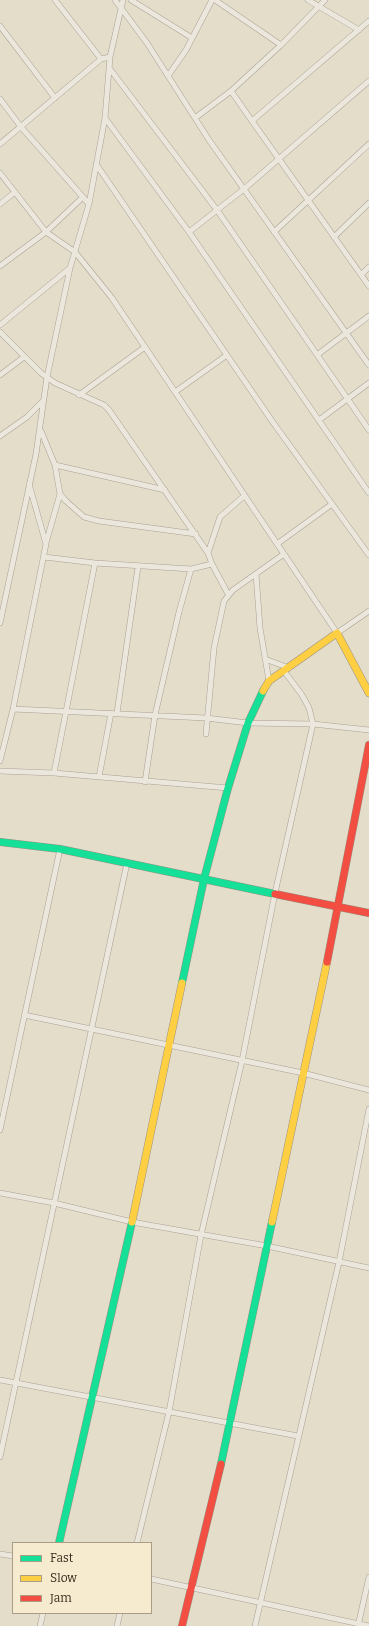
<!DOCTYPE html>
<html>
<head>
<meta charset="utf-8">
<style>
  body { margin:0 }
  #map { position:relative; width:369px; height:1626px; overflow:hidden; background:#e4ddca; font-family:Bitter,serif }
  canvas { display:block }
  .legend { position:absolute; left:12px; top:1542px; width:140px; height:72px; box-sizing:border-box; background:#f6ebcf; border:1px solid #aa9d87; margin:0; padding:5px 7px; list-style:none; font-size:12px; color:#38291c }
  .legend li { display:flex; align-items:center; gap:8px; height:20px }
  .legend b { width:20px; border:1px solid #aa9d87 }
</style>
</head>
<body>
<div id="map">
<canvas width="369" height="1626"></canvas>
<ul class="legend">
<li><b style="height:5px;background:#16e098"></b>Fast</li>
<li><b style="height:5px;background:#ffcf43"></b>Slow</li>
<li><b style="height:5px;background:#f24e42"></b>Jam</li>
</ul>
</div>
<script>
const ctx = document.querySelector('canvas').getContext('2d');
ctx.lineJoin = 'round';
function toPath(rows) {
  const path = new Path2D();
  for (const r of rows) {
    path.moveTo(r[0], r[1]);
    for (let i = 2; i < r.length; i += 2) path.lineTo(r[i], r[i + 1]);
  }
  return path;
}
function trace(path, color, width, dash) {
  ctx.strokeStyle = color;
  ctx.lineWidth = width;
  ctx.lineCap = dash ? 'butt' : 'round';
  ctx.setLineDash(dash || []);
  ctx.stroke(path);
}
const street = toPath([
  [55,0,101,59],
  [115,0,147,43,209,140,369,365],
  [131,0,192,38],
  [215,0,281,45],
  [308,0,359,30],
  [369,21,252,121,369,286],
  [0,26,55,98],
  [110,69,217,210,369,430],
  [168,76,186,50,212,0],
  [231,91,252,121],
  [0,99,21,127,89,204],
  [105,118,189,232,369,493],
  [195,118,231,91,281,45,325,0],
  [0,144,101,59,110,57],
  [96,164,272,421,369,555],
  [0,173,46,232,75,252,112,298,337,633,369,611],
  [0,204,15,192],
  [189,232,244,189,369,81],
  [274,232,369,144],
  [334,237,369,203],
  [0,266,46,232,83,197],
  [361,275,369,267],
  [0,325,70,268],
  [0,332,41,373,55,383,104,405,109,410,208,553,212,564,228,594],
  [317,355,369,316],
  [0,375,24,357],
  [175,392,227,355],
  [79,395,145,347],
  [319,420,369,383],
  [41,431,55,465,60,494,66,501,84,517,99,521,196,534],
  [0,436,27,417,43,401],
  [55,465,165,490],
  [46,543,60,494],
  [277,544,332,504],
  [208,553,220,517,244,496],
  [44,557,95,563,191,569,212,564],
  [256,574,260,628,269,681],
  [0,623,36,454,47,377,58,325,70,268,89,204,105,118,110,57,123,0],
  [265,659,289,668],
  [13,709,206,718,248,723,313,724,369,730],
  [117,713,138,567],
  [206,734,214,648,224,601,233,590,284,554],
  [0,761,13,709,46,544,29,484],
  [0,771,54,773,228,788],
  [54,773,95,563],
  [99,777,111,713],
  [145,782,155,715,179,612,191,569],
  [24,1015,303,1073,369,1090],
  [0,1130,60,849],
  [0,1193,54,1203,132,1222,267,1246,369,1268],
  [0,1380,298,1436],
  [0,1457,127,863],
  [137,1543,169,1412,201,1235,242,1061,275,893,313,724,309,708,302,695,284,671],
  [0,1554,13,1556],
  [151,1579,369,1626],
  [40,1626,43,1613],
  [117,1626,120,1613],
  [255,1626,339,1262,369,1109],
  [358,1626,369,1577]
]);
const fast = toPath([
  [0,842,60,849,275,894],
  [182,983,204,879,228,788,248,723,263,691],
  [221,1464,272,1222],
  [59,1543,132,1222]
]);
const slow = toPath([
  [263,691,269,681,337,633,369,693],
  [132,1222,182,983],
  [272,1222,327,962]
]);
const jam = toPath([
  [275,894,369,913],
  [327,962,369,745],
  [182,1626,221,1464]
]);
trace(street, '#a9a194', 6);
trace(fast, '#989184', 8);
trace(slow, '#989184', 8);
trace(jam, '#989184', 8);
trace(street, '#ece7dd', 5);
trace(fast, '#16e098', 7);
trace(slow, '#ffcf43', 7);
trace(jam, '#f24e42', 7);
</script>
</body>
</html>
